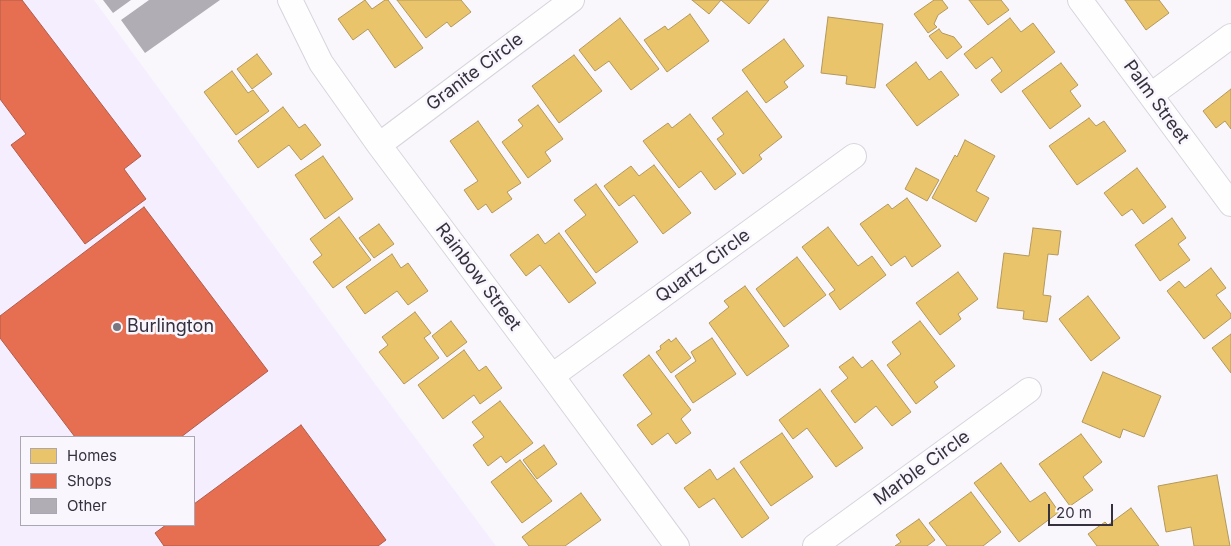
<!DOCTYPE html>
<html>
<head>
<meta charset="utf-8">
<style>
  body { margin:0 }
  #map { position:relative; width:1231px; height:546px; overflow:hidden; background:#f9f7fc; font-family:Inter,sans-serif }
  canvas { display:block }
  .legend { position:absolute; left:20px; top:436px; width:175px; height:90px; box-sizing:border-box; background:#f9f6fd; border:1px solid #aba7b1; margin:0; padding:6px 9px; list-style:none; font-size:15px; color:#36313e }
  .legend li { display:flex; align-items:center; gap:10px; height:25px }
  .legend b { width:25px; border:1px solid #aba7b1 }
  .scale { position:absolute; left:1048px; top:504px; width:65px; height:22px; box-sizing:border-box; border:2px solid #36313e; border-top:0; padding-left:6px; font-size:15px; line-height:18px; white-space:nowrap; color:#36313e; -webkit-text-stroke:4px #f9f6fd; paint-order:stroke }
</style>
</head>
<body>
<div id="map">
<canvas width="1231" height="546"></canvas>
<ul class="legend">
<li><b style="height:14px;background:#e9c46a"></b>Homes</li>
<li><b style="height:14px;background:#e76f51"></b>Shops</li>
<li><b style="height:14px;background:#b0adb4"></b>Other</li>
</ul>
<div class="scale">20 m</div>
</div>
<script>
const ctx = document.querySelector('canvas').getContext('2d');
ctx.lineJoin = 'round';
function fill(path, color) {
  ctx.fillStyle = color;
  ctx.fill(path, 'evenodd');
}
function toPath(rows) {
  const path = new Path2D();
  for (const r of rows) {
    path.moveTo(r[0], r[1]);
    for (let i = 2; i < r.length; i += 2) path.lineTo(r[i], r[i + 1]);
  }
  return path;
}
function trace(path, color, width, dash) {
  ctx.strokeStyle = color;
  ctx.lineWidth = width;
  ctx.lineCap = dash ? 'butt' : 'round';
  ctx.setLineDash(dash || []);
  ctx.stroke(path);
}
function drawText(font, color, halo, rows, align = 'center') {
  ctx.font = font + ' Inter,sans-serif';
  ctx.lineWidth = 5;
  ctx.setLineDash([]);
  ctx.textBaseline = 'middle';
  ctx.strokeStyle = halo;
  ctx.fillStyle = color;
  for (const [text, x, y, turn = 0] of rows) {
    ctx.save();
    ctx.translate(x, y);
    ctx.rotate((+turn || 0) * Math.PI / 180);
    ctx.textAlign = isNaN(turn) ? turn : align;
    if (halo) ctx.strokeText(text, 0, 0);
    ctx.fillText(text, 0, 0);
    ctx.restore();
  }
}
const built = toPath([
  [0,0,94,0,367,373,496,546,0,546],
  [21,437,194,437,194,525,21,525]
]);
const homes = toPath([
  [365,0,372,9,385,0,388,0,423,48,395,68,368,29,353,40,338,19,365,0],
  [397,0,461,0,471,12,451,27,447,22,426,38,397,0],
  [692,0,769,0,749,24,721,0,709,14,692,0],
  [934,0,942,0,948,8,938,15,934,24,937,27,928,33,914,14,934,0],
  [969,0,1001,0,1009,10,988,25,969,0],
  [1125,0,1159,0,1169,13,1146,30,1125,0],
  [690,14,709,41,667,72,644,40,665,26,668,30,690,14],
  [828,17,883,24,875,88,846,84,847,76,821,73,828,17],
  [620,18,659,69,631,90,609,61,595,71,579,50,620,18],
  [1010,18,1021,32,1033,23,1055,52,1001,93,991,80,1002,71,992,57,976,69,964,54,1010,18],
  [939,29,942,33,954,37,962,47,947,59,929,36,939,29],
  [784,39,804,66,784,82,788,87,766,103,742,70,784,39],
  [257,54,272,74,252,89,237,69,257,54],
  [574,55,602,91,559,123,532,86,574,55],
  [916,62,929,80,941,71,959,95,917,126,886,85,916,62],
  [1061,63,1078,85,1070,91,1081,106,1050,129,1022,91,1061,63],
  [232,71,248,93,253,90,269,111,236,135,204,92,232,71],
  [1231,89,1231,129,1225,121,1216,128,1203,111,1231,89],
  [747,91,782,137,759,155,762,159,743,174,717,139,724,134,712,118,747,91],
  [538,105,563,139,545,152,551,161,528,178,502,142,523,126,518,120,538,105],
  [283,107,299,128,305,124,321,145,301,160,289,145,258,168,238,141,283,107],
  [690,114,736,174,715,190,701,171,679,188,643,141,668,123,672,128,690,114],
  [1089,118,1096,126,1104,121,1126,151,1077,185,1049,146,1089,118],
  [478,121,521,183,507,192,512,199,492,213,486,204,478,210,464,190,478,181,450,141,478,121],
  [965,140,995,156,976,191,989,198,976,222,932,198,955,155,957,157,965,140],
  [323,156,353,199,325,219,295,175,323,156],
  [654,165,691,213,663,234,634,195,619,206,604,186,631,166,639,176,654,165],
  [916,168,939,180,927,201,905,189,916,168],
  [1137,168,1166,207,1143,224,1132,209,1122,216,1104,193,1137,168],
  [596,184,638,242,596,273,565,231,586,215,574,200,596,184],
  [907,198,941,246,912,267,905,256,891,266,860,224,888,204,892,209,907,198],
  [339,217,371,260,333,288,313,262,322,255,310,239,339,217],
  [1172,218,1186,238,1178,244,1190,260,1160,281,1135,245,1172,218],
  [379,224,394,244,374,258,359,238,379,224],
  [828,227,858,266,872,256,886,275,840,310,829,294,835,290,802,247,828,227],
  [1033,228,1061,231,1058,255,1048,254,1043,295,1051,296,1047,322,1023,319,1024,311,997,308,1004,253,1029,256,1033,228],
  [559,233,596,283,569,303,540,265,526,276,510,255,538,234,545,244,559,233],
  [392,254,401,268,408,263,428,291,408,305,397,291,365,314,346,287,392,254],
  [797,257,826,295,784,327,756,289,797,257],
  [1211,268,1226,288,1216,295,1231,314,1231,318,1204,339,1167,291,1179,281,1185,288,1211,268],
  [958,272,978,299,958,314,961,319,940,335,916,303,958,272],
  [745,286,789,346,747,376,709,323,729,307,724,301,745,286],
  [1088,296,1120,338,1091,361,1059,319,1088,296],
  [415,312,431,333,424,338,439,358,404,384,379,352,388,345,382,337,415,312],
  [451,321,467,342,447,357,432,336,451,321],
  [920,321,955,366,934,382,938,387,916,404,887,365,901,354,892,342,920,321],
  [1231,334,1231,373,1212,348,1231,334],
  [676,338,691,358,671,373,656,352,661,349,660,346,669,339,671,342,676,338],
  [712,338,736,374,693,403,675,376,696,361,691,352,712,338],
  [464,350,479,371,486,366,502,388,480,404,474,395,443,419,418,385,464,350],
  [649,355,691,410,681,419,691,433,676,444,668,433,652,445,637,425,652,414,623,375,649,355],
  [853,357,862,368,872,360,911,412,892,426,876,406,855,423,831,391,848,378,839,367,853,357],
  [1103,372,1161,396,1144,437,1123,429,1120,438,1082,422,1103,372],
  [820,389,863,448,836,467,807,428,793,439,779,420,820,389],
  [500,401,533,443,506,463,501,456,488,466,473,445,484,437,472,422,500,401],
  [782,433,813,477,771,506,740,462,782,433],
  [1081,434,1102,462,1083,477,1093,490,1070,506,1039,464,1081,434],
  [544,445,557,464,537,479,523,460,544,445],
  [520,460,552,501,522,523,491,482,520,460],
  [1001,463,1030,502,1045,492,1059,512,1019,542,974,483,1001,463],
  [734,468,769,518,742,538,714,498,699,508,684,488,710,469,717,480,734,468],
  [1217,475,1230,546,1194,546,1191,527,1166,532,1158,486,1217,475],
  [971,492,1001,532,983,546,947,546,929,523,971,492],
  [581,493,601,520,565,546,529,546,522,537,581,493],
  [1131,508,1159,546,1097,546,1088,534,1105,522,1108,525,1131,508],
  [919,519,935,540,927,546,895,546,901,542,896,535,919,519]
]);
const shops = toPath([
  [0,0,22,0,141,156,124,169,146,199,85,244,11,145,26,134,0,99,0,0],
  [144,207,268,371,181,437,75,437,0,338,0,316,144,207],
  [301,425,386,540,378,546,164,546,155,533,166,525,194,525,194,504,301,425]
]);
const building = toPath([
  [103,0,131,0,113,13],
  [149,0,220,0,145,53,121,20]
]);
const minor = toPath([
  [290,0,321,63,379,145,552,376,677,546],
  [1080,0,1231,204],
  [1151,95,1231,36],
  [379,145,572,0],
  [552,376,854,156],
  [815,546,1029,390]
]);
const markers = [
  [117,327,5,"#7a7680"]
];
const streetNames = [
  ["Granite Circle",475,72,-37],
  ["Palm Street",1156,102,54],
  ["Quartz Circle",703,266,-36],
  ["Rainbow Street",478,277,53],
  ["Marble Circle",922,468,-36]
];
const poiNames = [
  ["Burlington",127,327]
];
fill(built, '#f4eefe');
fill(homes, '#e9c46a');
trace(homes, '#b3985d', 1);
fill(shops, '#e76f51');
trace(shops, '#b25c4b', 1);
fill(building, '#b0adb4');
trace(minor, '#d7d4dd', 26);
trace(minor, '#fefeff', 24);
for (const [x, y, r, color] of markers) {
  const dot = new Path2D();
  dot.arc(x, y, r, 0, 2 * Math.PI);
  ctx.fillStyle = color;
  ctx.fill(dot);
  trace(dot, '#f9f6fd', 2);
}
drawText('18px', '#36313e', '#f9f6fd', streetNames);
drawText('18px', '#36313e', '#f9f6fd', poiNames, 'left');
</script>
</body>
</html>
